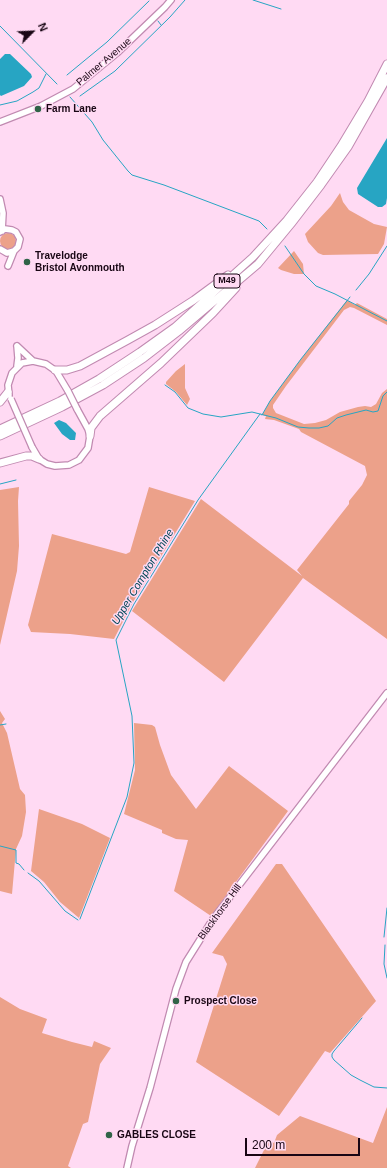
<!DOCTYPE html>
<html>
<head>
<meta charset="utf-8">
<style>
  body { margin:0 }
  #map { position:relative; width:387px; height:1168px; overflow:hidden; background:#ffdaf3; font-family:Arial,sans-serif }
  canvas { display:block }
  .north { position:absolute; left:12px; top:12px; width:40px; height:40px; -webkit-text-stroke:3px #ffdaf3; paint-order:stroke; rotate:66deg; font-size:11px; font-weight:700; line-height:16px; text-align:center; color:#190614 }
  .north::after { content:''; display:block; margin:auto; width:14px; height:18px; background:#190614; clip-path:polygon(50% 0,100% 100%,50% 72%,0 100%) }
  .scale { position:absolute; left:245px; top:1138px; width:115px; height:18px; box-sizing:border-box; border:2px solid #190614; border-top:0; padding-left:5px; font-size:12px; line-height:14px; white-space:nowrap; color:#190614; -webkit-text-stroke:3px #ffdaf3; paint-order:stroke }
</style>
</head>
<body>
<div id="map">
<canvas width="387" height="1168"></canvas>
<div class="north">N</div>
<div class="scale">200 m</div>
</div>
<script>
const ctx = document.querySelector('canvas').getContext('2d');
ctx.lineJoin = 'round';
function fill(path, color) {
  ctx.fillStyle = color;
  ctx.fill(path, 'evenodd');
}
function toPath(rows) {
  const path = new Path2D();
  for (const r of rows) {
    if (r.length === 3) {
      path.moveTo(r[0] + r[2], r[1]);
      path.arc(r[0], r[1], r[2], 0, 2 * Math.PI);
      continue;
    }
    path.moveTo(r[0], r[1]);
    for (let i = 2; i < r.length; i += 2) path.lineTo(r[i], r[i + 1]);
  }
  return path;
}
function trace(path, color, width, dash) {
  ctx.strokeStyle = color;
  ctx.lineWidth = width;
  ctx.lineCap = dash ? 'butt' : 'round';
  ctx.setLineDash(dash || []);
  ctx.stroke(path);
}
function drawText(font, color, halo, rows, align = 'center') {
  ctx.font = font + ' Arial,sans-serif';
  ctx.lineWidth = 3;
  ctx.setLineDash([]);
  ctx.textBaseline = 'middle';
  ctx.strokeStyle = halo;
  ctx.fillStyle = color;
  for (const [text, x, y, turn = 0] of rows) {
    ctx.save();
    ctx.translate(x, y);
    ctx.rotate((+turn || 0) * Math.PI / 180);
    ctx.textAlign = isNaN(turn) ? turn : align;
    if (halo) ctx.strokeText(text, 0, 0);
    ctx.fillText(text, 0, 0);
    ctx.restore();
  }
}
const green = toPath([
  [340,193,343,202,349,210,374,224,387,227,384,244,378,254,323,255,318,253,308,242,305,234,331,206],
  [8,241,8],
  [294,251,303,264,304,274,294,274,281,270,278,268],
  [347,300,355,305,357,303,387,319,387,325,354,308,350,307,344,310,286,386,273,405,273,408,276,413,304,424,315,423,326,420,340,412,358,407,365,406,371,407,376,404,382,393,387,389,387,639,303,578,224,682,132,611,201,499,302,576,297,570,349,504,349,501,362,485,367,475,365,466,301,432,299,429,274,420,265,419,266,416,262,415,270,401,301,359],
  [185,364,185,388,190,399,187,405,176,392,166,384,166,382,176,371],
  [19,487,18,501,19,546,17,571,0,645,0,490],
  [149,487,195,501,133,602,114,639,70,634,31,632,28,625,52,534,126,554,130,552],
  [0,711,5,719,2,723,7,733,20,789,25,795,26,812,22,836,16,849,12,894,0,891],
  [134,723,152,725,155,727,160,745,171,775,196,809,229,766,288,811,211,916,174,891,188,840,176,839,162,833,162,830,124,814,135,770],
  [39,809,82,824,110,838,79,918,60,902,44,882,31,871],
  [276,864,282,864,376,1001,330,1053,325,1051,279,1116,196,1062,227,964,223,956,212,953],
  [0,997,20,1009,47,1019,42,1033,72,1042,92,1047,94,1041,111,1048,100,1064,88,1122,83,1124,68,1166,71,1168,0,1168],
  [387,1107,387,1168,255,1168,269,1140,274,1143,277,1135,300,1116,373,1143]
]);
const water = toPath([
  [5,54,10,54,31,74,32,77,24,86,1,96,0,95,0,59],
  [387,138,387,198,386,204,382,207,378,207,358,194,357,188],
  [59,420,66,423,76,433,75,440,70,440,62,434,54,423]
]);
const stream = toPath([
  [253,0,281,9],
  [158,21,161,25],
  [0,26,57,84],
  [67,75,107,42,149,1],
  [80,96,115,71,170,17,185,0],
  [70,97,92,122,103,140,128,171,132,175,164,185,259,221,267,229],
  [0,105,17,101,33,92,39,88,46,74],
  [285,246,304,274,316,286,335,294,387,321],
  [356,290,369,274,387,246],
  [165,385,175,392,188,408,203,414,221,417,252,412,276,418,298,427,309,428,319,428,328,426,337,418,346,415,366,410,373,412,378,411,383,396,387,392],
  [262,415,270,401,301,359,350,297],
  [0,484,16,480],
  [0,725,6,724],
  [0,846,16,850,16,863,19,864,24,870],
  [28,873,39,881,65,911,78,920],
  [80,919,127,797,134,763,132,716,116,640,134,604,198,500,260,414],
  [384,937,387,908],
  [385,945,384,964,387,978],
  [362,1018,334,1051,332,1054,332,1057,334,1060,351,1075,360,1080,374,1087,387,1088]
]);
const secondary = toPath([
  [0,122,41,106,73,89,117,53,165,7,171,0],
  [0,199,3,213,2,231],
  [0,232,5,229,12,230,16,232,20,239,18,247,14,251,7,253,0,249],
  [8,266,14,251],
  [17,346,33,361],
  [17,346,18,358,17,366],
  [9,395,8,385,12,373,22,363,33,361,46,364,56,371,68,391],
  [32,447,39,459,47,464,55,466,69,465,79,460,88,448,90,436,88,429,77,409],
  [127,1168,132,1146,150,1088,176,989,186,962,213,919,387,693]
]);
const highway = toPath([
  [55,370,67,370,80,366,128,340,155,325,194,300,228,275],
  [0,402,8,392],
  [0,429,60,401,99,379,140,352,175,327,253,257,287,220,317,182,341,146,368,101,387,64],
  [0,436,62,407,103,385,144,358,179,331,258,264,291,224,321,185,348,147,387,78],
  [90,436,91,428,100,416,161,363,213,313,236,288],
  [0,463,26,456,32,456,39,459]
]);
const secondaryBridge = toPath([
  [68,391,77,409],
  [11,399,32,447]
]);
const markers = [
  [38,109,4,"#306347"],
  [27,262,4,"#306347"],
  [176,1001,4,"#306347"],
  [109,1135,4,"#306347"]
];
const shields = [
  [227,281,26]
];
const shieldNames = [
  ["M49",227,281]
];
const streetNames = [
  ["Palmer Avenue",104,62,-40],
  ["Blackhorse Hill",220,912,-54]
];
const poiNames = [
  ["Farm Lane",46,109],
  ["Travelodge",35,256],
  ["Bristol Avonmouth",35,268],
  ["Prospect Close",184,1001],
  ["GABLES CLOSE",117,1135]
];
const waterNames = [
  ["Upper Compton Rhine",143,577,-59]
];
fill(green, '#eca18a');
fill(water, '#27a5c3');
trace(stream, '#27a5c3', 1);
trace(secondary, '#c18ab1', 8);
trace(highway, '#c18ab1', 9);
trace(secondary, '#fff', 5.5);
trace(highway, '#fff', 7);
trace(secondaryBridge, '#c18ab1', 8, []);
trace(secondaryBridge, '#fff', 5.5);
for (const [x, y, r, color] of markers) {
  const dot = new Path2D();
  dot.arc(x, y, r, 0, 2 * Math.PI);
  ctx.fillStyle = color;
  ctx.fill(dot);
  trace(dot, '#ffdaf3', 1.5);
}
for (const [x, y, w] of shields) {
  const box = new Path2D();
  box.roundRect(x - w / 2, y - 7, w, 14, 3);
  ctx.fillStyle = '#ffdaf3';
  ctx.fill(box);
  trace(box, '#190614', 1);
}
drawText('bold 9px', '#190614', null, shieldNames);
drawText('10px', '#190614', '#ffdaf3', streetNames);
drawText('bold 10px', '#190614', '#ffdaf3', poiNames, 'left');
drawText('italic 11px', '#004958', '#ffdaf3', waterNames);
</script>
</body>
</html>
